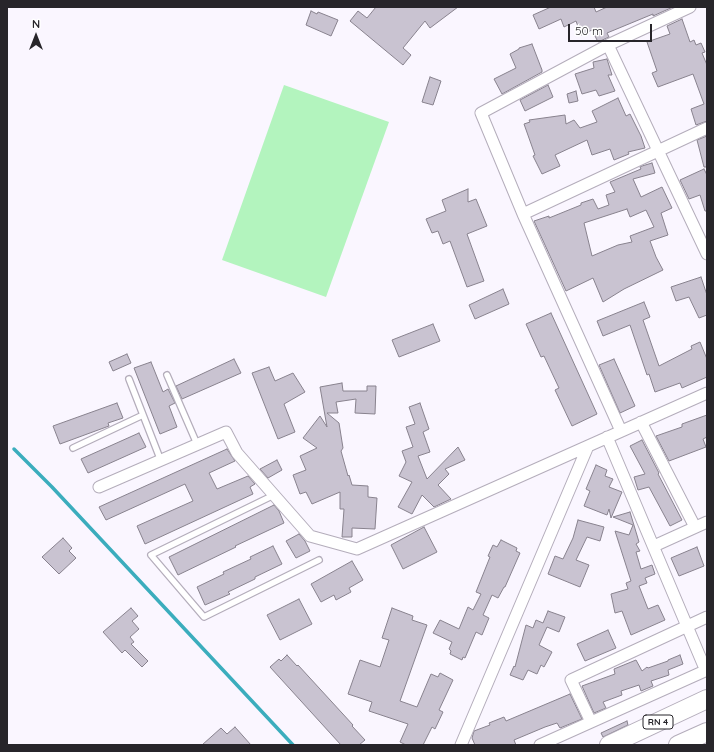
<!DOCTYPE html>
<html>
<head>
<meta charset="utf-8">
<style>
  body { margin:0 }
  #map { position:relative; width:714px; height:752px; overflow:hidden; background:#faf6ff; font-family:Quicksand,sans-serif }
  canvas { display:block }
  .frame { position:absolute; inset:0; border:8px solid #27252a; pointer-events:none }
  .north { position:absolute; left:16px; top:16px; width:40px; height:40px; -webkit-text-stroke:3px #fff; paint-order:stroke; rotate:0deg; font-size:11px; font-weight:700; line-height:16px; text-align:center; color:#27252a }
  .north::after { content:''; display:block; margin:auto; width:14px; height:18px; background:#27252a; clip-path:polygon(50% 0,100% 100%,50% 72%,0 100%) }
  .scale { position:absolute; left:568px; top:24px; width:84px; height:18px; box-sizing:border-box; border:2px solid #27252a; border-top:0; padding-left:5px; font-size:12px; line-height:14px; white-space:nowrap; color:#27252a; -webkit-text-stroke:3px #fff; paint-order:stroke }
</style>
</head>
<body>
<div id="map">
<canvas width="714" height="752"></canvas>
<div class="frame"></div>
<div class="north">N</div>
<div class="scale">50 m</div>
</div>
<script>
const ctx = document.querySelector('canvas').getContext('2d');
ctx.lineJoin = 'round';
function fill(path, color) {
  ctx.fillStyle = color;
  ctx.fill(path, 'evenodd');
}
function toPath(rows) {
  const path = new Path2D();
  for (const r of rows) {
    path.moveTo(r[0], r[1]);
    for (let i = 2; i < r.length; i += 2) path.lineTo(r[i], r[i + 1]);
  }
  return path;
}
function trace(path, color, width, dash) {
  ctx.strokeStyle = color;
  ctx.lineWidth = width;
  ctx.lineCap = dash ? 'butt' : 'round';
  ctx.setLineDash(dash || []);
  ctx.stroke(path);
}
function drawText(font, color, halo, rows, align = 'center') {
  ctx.font = font + ' Quicksand,sans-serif';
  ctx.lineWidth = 3;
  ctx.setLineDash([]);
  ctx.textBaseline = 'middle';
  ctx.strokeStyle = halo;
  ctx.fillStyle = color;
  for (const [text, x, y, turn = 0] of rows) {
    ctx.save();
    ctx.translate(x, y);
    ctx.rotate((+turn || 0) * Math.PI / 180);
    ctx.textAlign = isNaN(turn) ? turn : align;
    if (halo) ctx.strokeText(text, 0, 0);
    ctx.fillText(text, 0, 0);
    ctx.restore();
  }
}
const green = toPath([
  [284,85,389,122,326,297,222,260]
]);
const stream = toPath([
  [14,449,52,487,293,745]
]);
const building = toPath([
  [376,7,458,7,430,28,425,21,403,48,411,55,403,65,350,21,358,11,367,18,376,7],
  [551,7,594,7,596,12,607,7,673,7,653,16,653,14,607,33,609,37,598,42,592,30,581,35,576,21,564,27,561,19,539,29,533,15,551,7],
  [311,11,317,14,318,12,338,20,331,36,306,25,311,11],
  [682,19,690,42,694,40,696,45,701,43,705,52,702,53,707,65,707,121,696,125,691,109,704,104,693,74,658,87,652,73,657,71,647,42,670,34,667,26,682,19],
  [532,44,542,70,542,72,502,94,494,79,516,68,510,54,519,49,519,48,532,44],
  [607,59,612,75,608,75,615,91,599,96,596,90,582,94,575,74,594,68,593,62,607,59],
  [430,77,441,81,433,105,422,102,430,77],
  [548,85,553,97,525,111,520,100,548,85],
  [576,91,578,101,569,103,567,94,576,91],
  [618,98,626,116,630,114,641,136,645,148,628,152,629,154,614,160,610,149,592,155,587,140,555,155,560,166,542,174,533,156,535,155,524,124,530,122,529,120,565,115,566,124,574,120,580,128,597,122,592,111,618,98],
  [707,136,707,167,704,167,697,140,707,136],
  [652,163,655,173,633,179,641,197,662,187,672,208,661,213,668,235,650,241,656,257,663,270,624,289,603,302,593,278,566,291,534,221,549,216,549,218,581,205,581,203,593,199,598,209,609,205,606,195,615,192,610,182,641,169,640,167,642,166,652,163],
  [627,209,630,217,646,210,654,227,630,236,632,242,618,245,592,256,584,223,627,209],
  [704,169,707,175,707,211,705,211,700,195,689,199,680,180,704,169],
  [468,189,468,202,476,199,487,226,467,234,484,281,467,287,450,241,443,244,438,231,432,233,426,219,446,211,442,200,468,189],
  [701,277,707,295,707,315,699,318,689,297,676,301,671,287,701,277],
  [503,289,509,304,475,319,469,305,503,289],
  [644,302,650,317,643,320,659,366,692,349,691,346,700,342,707,359,707,377,682,388,680,383,655,392,649,374,647,375,630,325,603,336,597,321,644,302],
  [551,313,597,414,572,426,555,390,559,388,544,356,541,357,526,324,551,313],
  [433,324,440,341,399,357,392,340,433,324],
  [127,354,131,363,113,371,109,362,127,354],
  [234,359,241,373,182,399,176,386,234,359],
  [614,359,635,406,620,413,599,365,614,359],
  [151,362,163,392,168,389,175,403,169,406,177,427,160,434,134,368,151,362],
  [269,367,275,381,293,373,305,392,284,404,295,432,278,439,252,373,269,367],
  [342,383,343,391,367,391,367,386,376,386,375,414,355,413,356,399,336,402,338,413,327,413,339,423,343,448,341,451,348,476,349,475,352,485,368,486,368,497,377,498,375,529,352,528,352,537,342,537,344,509,340,509,340,492,312,504,306,492,300,494,293,475,306,470,300,456,317,448,303,438,320,416,327,427,320,387,342,383],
  [117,403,123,418,108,423,109,426,60,444,53,426,117,403],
  [420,403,429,429,423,432,430,452,418,456,427,479,458,447,465,460,445,469,449,474,438,485,451,499,434,507,422,495,412,514,398,507,412,482,399,476,406,462,402,451,413,447,406,427,415,424,409,407,420,403],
  [707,415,707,437,703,439,706,447,669,461,656,436,682,427,682,424,707,415],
  [139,433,146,447,88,473,81,459,139,433],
  [642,440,659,473,658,474,682,520,670,526,649,487,638,490,634,477,645,474,630,446,642,440],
  [227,449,235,461,209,473,217,489,248,476,255,484,250,487,253,494,145,544,137,526,193,501,185,484,106,520,99,507,227,449],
  [277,460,282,470,268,478,260,469,277,460],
  [596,465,607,470,605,476,613,479,609,487,622,492,611,518,609,509,607,515,584,506,590,491,586,489,596,465],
  [274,505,279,511,284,523,235,546,236,547,178,575,169,557,274,505],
  [630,512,639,542,636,544,640,551,636,552,641,569,652,565,655,574,645,578,647,583,639,586,648,609,658,605,665,620,631,635,622,611,615,613,611,594,628,589,626,583,631,581,615,531,629,535,633,525,613,517,630,512],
  [578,520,604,527,600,541,587,537,576,560,589,565,580,587,548,574,555,556,563,559,573,538,578,520],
  [424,527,437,552,403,569,391,545,424,527],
  [299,534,305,541,310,551,296,558,286,541,299,534],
  [63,538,72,548,69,551,76,558,59,574,42,557,63,538],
  [501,540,517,548,516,551,520,553,505,587,504,587,498,598,492,595,483,615,489,618,482,635,476,632,465,658,463,657,462,660,450,654,451,651,449,649,452,642,433,633,440,620,459,629,468,607,473,610,481,594,476,592,490,557,488,556,493,545,497,547,501,540],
  [273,546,282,564,255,577,255,579,228,592,230,594,205,605,197,587,224,574,223,572,251,559,250,557,273,546],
  [697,547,704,566,679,576,671,558,697,547],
  [352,561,363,580,349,588,351,592,336,600,334,595,321,602,311,584,352,561],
  [299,599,312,624,280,640,267,615,299,599],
  [131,608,138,616,132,621,139,629,130,637,134,642,131,644,148,661,142,667,125,650,122,653,103,632,131,608],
  [392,608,413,616,412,620,427,625,400,701,417,707,431,674,438,677,440,673,453,680,439,710,443,712,435,729,432,727,423,745,406,745,400,742,408,724,369,711,372,702,348,694,360,660,380,667,389,640,382,638,392,608],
  [548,611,565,617,559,632,547,627,539,645,552,652,544,667,541,665,537,674,528,670,523,680,510,675,514,666,515,667,526,625,533,628,536,620,543,623,548,611],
  [608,630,616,648,585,661,577,644,608,630],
  [287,655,297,666,298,665,353,725,352,726,365,740,359,745,341,745,270,667,279,659,281,661,287,655],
  [680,655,683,664,668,670,669,675,651,681,653,686,641,691,639,685,621,691,622,695,603,702,606,708,594,713,582,686,615,674,614,669,636,660,642,671,647,667,648,668,668,661,668,660,680,655],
  [570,694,582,719,560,728,557,723,545,727,514,740,516,745,475,745,472,738,474,731,490,725,489,723,504,717,506,721,570,694],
  [627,721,628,725,603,737,601,733,627,721],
  [235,727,251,745,202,745,221,728,227,734,235,727]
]);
const service = toPath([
  [167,375,197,444],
  [129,379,161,461],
  [73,448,143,415],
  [274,495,151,555,204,617,319,560]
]);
const minor = toPath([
  [608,45,707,254],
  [523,214,707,128],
  [641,422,695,527],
  [621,431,523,214,481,113,608,45,690,7],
  [607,437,706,671],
  [99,487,226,432,237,453,310,536,357,549,707,393],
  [654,546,707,522],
  [591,722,571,680,707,617],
  [461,745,588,446],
  [540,745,707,670]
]);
const trunk = toPath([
  [609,745,707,699],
  [678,745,707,732]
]);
const shields = [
  [658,722,30]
];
const shieldNames = [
  ["RN 4",658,722]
];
fill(green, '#b3f4be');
trace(stream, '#3badbd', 3.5);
fill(building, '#c9c3d1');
trace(building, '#88828e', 1);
trace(service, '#b4adbb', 8);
trace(minor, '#b4adbb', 13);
trace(trunk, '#b4adbb', 20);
trace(service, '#fff', 5.5);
trace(minor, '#fff', 11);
trace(trunk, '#fff', 18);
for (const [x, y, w] of shields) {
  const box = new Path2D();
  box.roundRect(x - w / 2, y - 7, w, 14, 3);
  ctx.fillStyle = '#fff';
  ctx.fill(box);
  trace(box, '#27252a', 1);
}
drawText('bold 9px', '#27252a', null, shieldNames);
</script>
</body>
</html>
